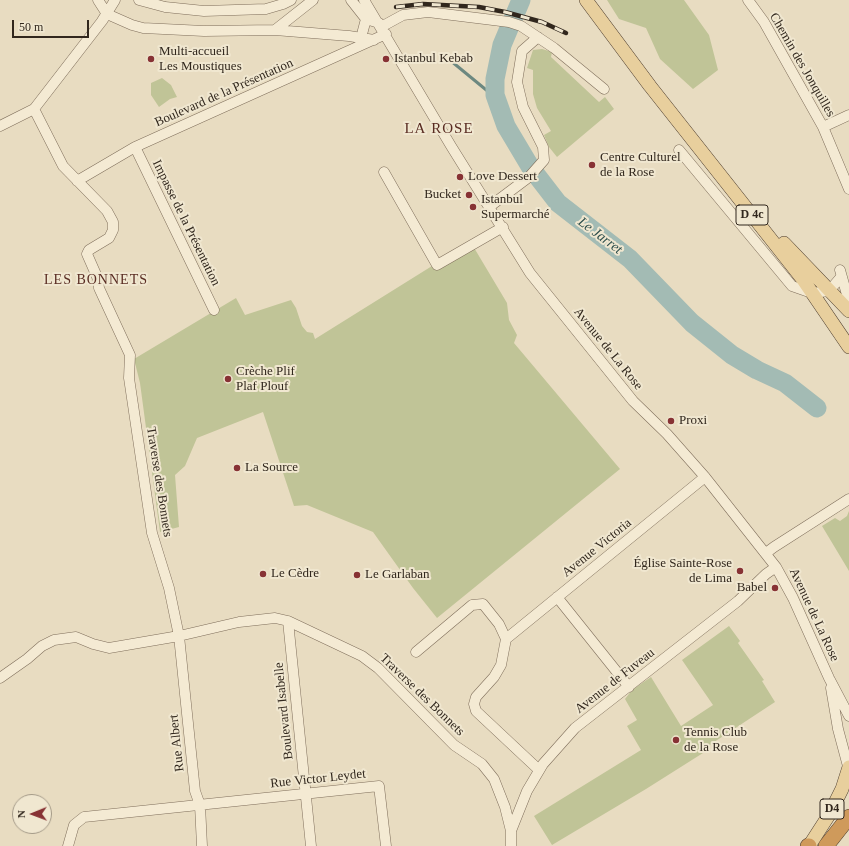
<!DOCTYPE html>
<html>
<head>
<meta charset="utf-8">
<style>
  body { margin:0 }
  #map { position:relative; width:849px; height:846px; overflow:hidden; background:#e8dcc1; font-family:"Times New Roman",serif }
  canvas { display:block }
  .north { position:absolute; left:12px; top:794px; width:40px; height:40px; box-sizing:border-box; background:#f0e7d0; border:1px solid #a49a88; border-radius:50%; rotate:269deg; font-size:11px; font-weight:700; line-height:16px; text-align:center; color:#31271d }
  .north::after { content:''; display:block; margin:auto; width:14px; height:18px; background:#873234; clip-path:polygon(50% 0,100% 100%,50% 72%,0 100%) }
  .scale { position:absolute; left:12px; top:20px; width:77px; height:18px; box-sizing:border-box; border:2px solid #31271d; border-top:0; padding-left:5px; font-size:12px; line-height:14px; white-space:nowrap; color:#31271d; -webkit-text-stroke:3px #f0e7d0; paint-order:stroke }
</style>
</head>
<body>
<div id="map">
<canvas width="849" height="846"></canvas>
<div class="north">N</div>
<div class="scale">50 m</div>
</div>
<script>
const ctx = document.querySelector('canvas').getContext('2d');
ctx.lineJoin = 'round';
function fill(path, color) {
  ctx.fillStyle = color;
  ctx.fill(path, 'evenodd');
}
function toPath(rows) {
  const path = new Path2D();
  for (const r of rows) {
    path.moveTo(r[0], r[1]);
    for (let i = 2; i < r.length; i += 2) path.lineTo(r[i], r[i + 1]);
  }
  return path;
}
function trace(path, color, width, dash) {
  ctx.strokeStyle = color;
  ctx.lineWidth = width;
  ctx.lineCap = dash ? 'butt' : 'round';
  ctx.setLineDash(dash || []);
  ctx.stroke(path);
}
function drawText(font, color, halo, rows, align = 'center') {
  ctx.font = font + ' "Times New Roman",serif';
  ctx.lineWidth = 4;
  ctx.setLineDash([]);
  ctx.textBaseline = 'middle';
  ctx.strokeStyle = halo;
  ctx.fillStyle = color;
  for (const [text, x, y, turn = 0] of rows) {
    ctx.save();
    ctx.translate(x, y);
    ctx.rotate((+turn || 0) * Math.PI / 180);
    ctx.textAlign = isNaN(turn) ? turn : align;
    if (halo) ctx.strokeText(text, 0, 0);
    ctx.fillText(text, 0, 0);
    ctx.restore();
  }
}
const green = toPath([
  [607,0,684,0,709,35,718,70,693,89,660,59,646,28,619,19],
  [542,49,552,52,551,57,599,102,605,97,614,109,557,157,549,147,544,135,551,131,537,108,533,94,533,70,527,68,533,50],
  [162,78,171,85,177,97,170,99,159,107,151,95,151,83],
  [473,246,507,303,509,320,517,335,514,343,620,469,437,618,413,588,373,532,307,505,294,506,263,412,197,438,185,466,175,475,179,527,160,532,140,383,134,359,236,298,245,315,291,300,296,308,302,326,307,332,313,333,315,339,432,266,435,270],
  [849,511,849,571,822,526,835,518,840,521,847,516],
  [729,626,740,641,738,643,764,680,762,681,775,702,702,750,703,753,646,789,552,845,534,816,641,750,627,726,637,720,625,699,632,690,651,677,681,726,713,705,682,660]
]);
const stream = toPath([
  [451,61,496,98]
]);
const river = toPath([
  [521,0,502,45,495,79,495,95,506,126,531,168,558,203,630,259,692,323,732,355,757,370,785,383,817,408]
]);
const minor = toPath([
  [98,0,107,14,132,25,143,28,204,31,275,30,313,0],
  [139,0,165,7,204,11,266,9,283,4,291,0],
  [351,0,366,19,379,23],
  [364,0,451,146,530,273,633,401,667,434,705,477,776,567,793,598,829,678,849,716],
  [748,0,764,22,823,127,849,189],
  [381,27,403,15,428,12,509,22,521,26,554,48,604,89],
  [275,30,349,36,374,40],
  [361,38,366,19],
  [34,109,63,166,107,211,113,222,113,230,109,238,89,250,87,254,98,279,99,288,105,301,130,355,129,378,152,533,169,588,179,636,195,791,200,805,202,846],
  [0,126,34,109,102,21,115,0],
  [823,127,849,115],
  [135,147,214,310],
  [679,150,792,286,812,293,829,291,841,277],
  [384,172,437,265,503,227],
  [77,181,135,147,386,34],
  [489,207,529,177,544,160,543,147,523,107,517,82,522,51,538,37],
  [840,270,849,302],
  [766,553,774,547,849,499],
  [557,597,629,687],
  [288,621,311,846],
  [506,639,705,477],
  [416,652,472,605,483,604,499,624,506,639,501,665,494,677,476,697,474,704,476,711,539,770],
  [0,678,27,659,42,646,54,640,76,637,93,644,109,648,179,636,239,622,275,618,288,621,362,656,378,668,454,745,482,764,494,779,505,807,511,831],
  [831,688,838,729,849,770],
  [68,846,74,825,84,817,379,786,386,846],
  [511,846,511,831,527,791,543,764,575,728,738,601,766,574,776,567]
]);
const major = toPath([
  [586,0,650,86,804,281,849,347],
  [784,243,849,311],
  [809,846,829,815,842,789,849,767]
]);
const highway = toPath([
  [808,846,809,846],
  [826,846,849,817]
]);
const rail = toPath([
  [396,7,423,4,479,7,505,12,542,22,566,33]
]);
const markers = [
  [151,59,4,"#873234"],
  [386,59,4,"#873234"],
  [592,165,4,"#873234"],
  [460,177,4,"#873234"],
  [469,195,4,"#873234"],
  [473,207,4,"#873234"],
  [228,379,4,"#873234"],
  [671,421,4,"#873234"],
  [237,468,4,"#873234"],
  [740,571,4,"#873234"],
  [263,574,4,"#873234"],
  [357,575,4,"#873234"],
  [775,588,4,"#873234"],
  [676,740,4,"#873234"]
];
const shields = [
  [752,215,32],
  [832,809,24]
];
const shieldNames = [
  ["D 4c",752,215],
  ["D4",832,809]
];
const poiNames = [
  ["Multi-accueil",159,52],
  ["Les Moustiques",159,67],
  ["Istanbul Kebab",394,59],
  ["Centre Culturel",600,158],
  ["de la Rose",600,173],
  ["Love Dessert",468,177],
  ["Bucket",461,195,"right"],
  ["Istanbul",481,200],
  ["Supermarché",481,215],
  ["Crèche Plif",236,372],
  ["Plaf Plouf",236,387],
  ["Proxi",679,421],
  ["La Source",245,468],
  ["Église Sainte-Rose",732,564,"right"],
  ["de Lima",732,579,"right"],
  ["Le Cèdre",271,574],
  ["Le Garlaban",365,575],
  ["Babel",767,588,"right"],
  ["Tennis Club",684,733],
  ["de la Rose",684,748]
];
const streetNames = [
  ["Chemin des Jonquilles",802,65,60],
  ["Boulevard de la Présentation",224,93,-24],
  ["Impasse de la Présentation",186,223,64],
  ["Avenue de La Rose",608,349,51],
  ["Traverse des Bonnets",159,482,81],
  ["Avenue Victoria",597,548,-39],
  ["Avenue de La Rose",814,615,65],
  ["Avenue de Fuveau",615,681,-38],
  ["Traverse des Bonnets",422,695,44],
  ["Boulevard Isabelle",284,711,-96],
  ["Rue Albert",177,743,-96],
  ["Rue Victor Leydet",318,779,-6]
];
const waterNames = [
  ["Le Jarret",600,236,37]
];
const neighbourhoodNames = [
  ["LES BONNETS",96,280]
];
const quarterNames = [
  ["LA ROSE",439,129]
];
fill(green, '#c0c497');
trace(stream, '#6c8880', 3);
trace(river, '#a3bbb4', 19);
trace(minor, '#7f6e5b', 11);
trace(major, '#4d3d2f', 14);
trace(highway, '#4d3d2f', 16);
trace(minor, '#f4ead3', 10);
trace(major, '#e8cf9d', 13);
trace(highway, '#cf9a5b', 15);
trace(rail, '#31271d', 4.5);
trace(rail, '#f0e7d0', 3, [9]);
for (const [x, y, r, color] of markers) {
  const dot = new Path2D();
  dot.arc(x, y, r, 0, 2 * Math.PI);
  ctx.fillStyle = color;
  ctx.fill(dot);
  trace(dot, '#f0e7d0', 1.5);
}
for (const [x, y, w] of shields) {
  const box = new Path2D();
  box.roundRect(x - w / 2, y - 10, w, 20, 3);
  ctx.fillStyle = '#f0e7d0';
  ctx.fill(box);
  trace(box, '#31271d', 1);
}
drawText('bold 12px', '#31271d', null, shieldNames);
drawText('13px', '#31271d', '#f0e7d0', poiNames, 'left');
drawText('13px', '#31271d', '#f0e7d0', streetNames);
drawText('italic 14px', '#2e4f4c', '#f0e7d0', waterNames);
ctx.letterSpacing = '1px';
drawText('14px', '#592c22', '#f0e7d0', neighbourhoodNames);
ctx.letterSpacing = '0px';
ctx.letterSpacing = '1px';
drawText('15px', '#592c22', '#f0e7d0', quarterNames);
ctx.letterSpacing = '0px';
</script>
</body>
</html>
